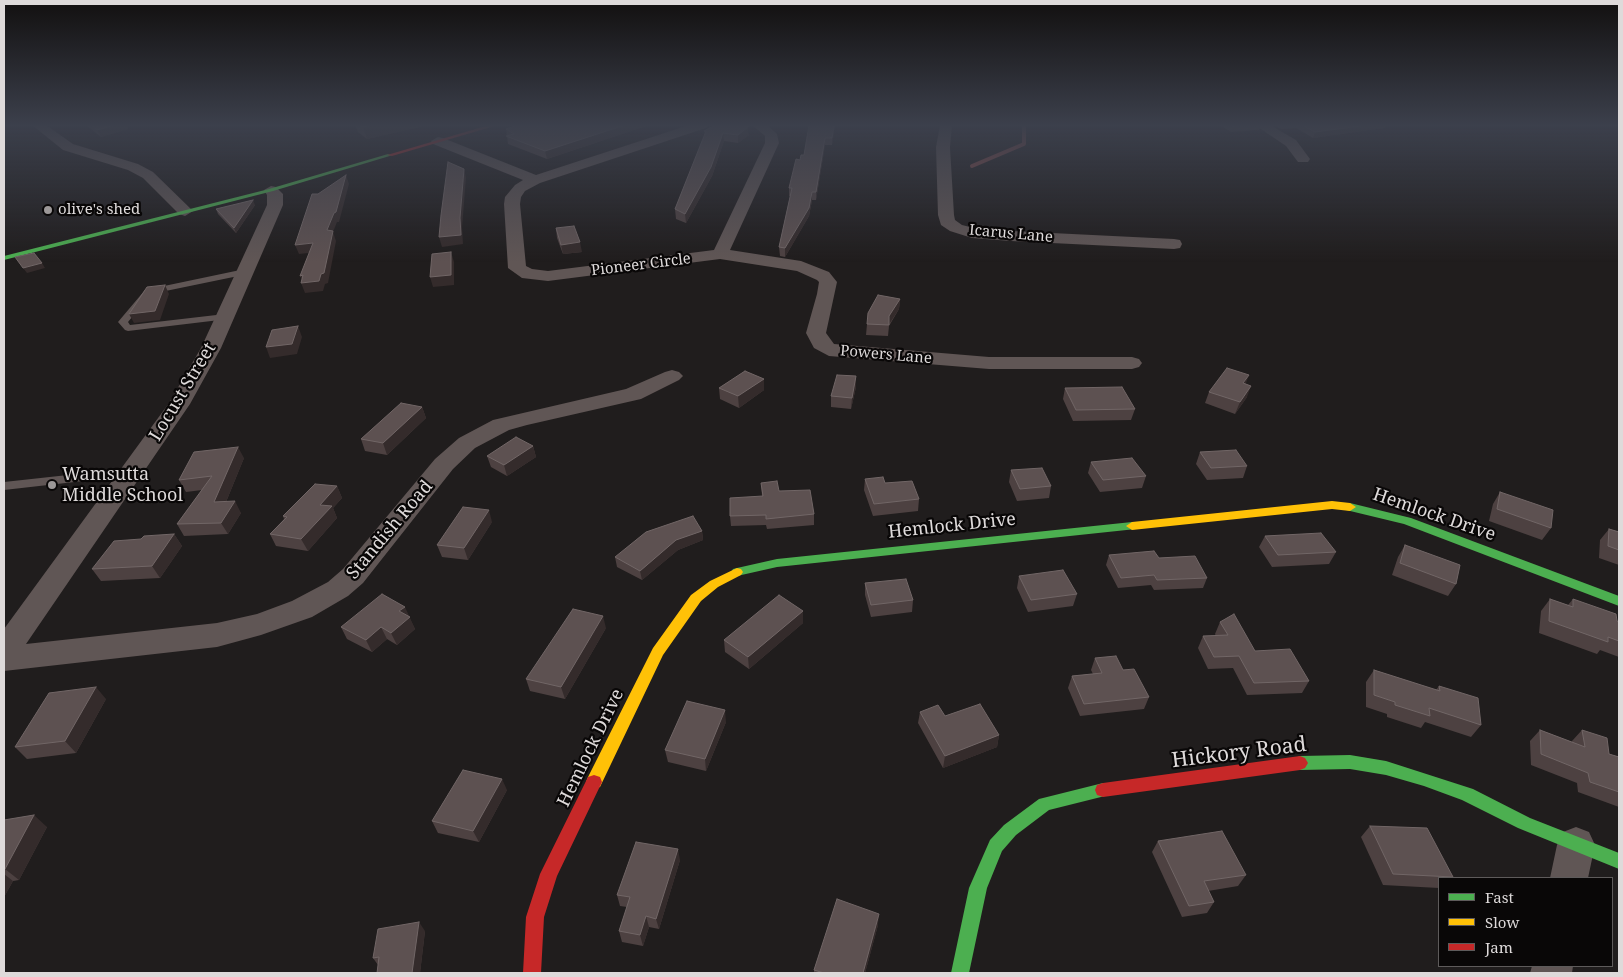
<!DOCTYPE html>
<html>
<head>
<meta charset="utf-8">
<style>
  body { margin:0 }
  #map { position:relative; width:1623px; height:977px; overflow:hidden; background:#201d1d; font-family:"Noto Serif",serif }
  canvas { display:block }
  .frame { position:absolute; inset:0; border:5px solid #dedada; pointer-events:none }
  .legend { position:absolute; left:1438px; top:877px; width:175px; height:90px; box-sizing:border-box; background:#090707; border:1px solid #5e5b5b; margin:0; padding:6px 9px; list-style:none; font-size:15px; color:#dedada }
  .legend li { display:flex; align-items:center; gap:10px; height:25px }
  .legend b { width:25px; border:1px solid #5e5b5b }
</style>
</head>
<body>
<div id="map">
<canvas width="1623" height="977"></canvas>
<div class="frame"></div>
<ul class="legend">
<li><b style="height:6px;background:#4caf50"></b>Fast</li>
<li><b style="height:6px;background:#ffc107"></b>Slow</li>
<li><b style="height:6px;background:#c62828"></b>Jam</li>
</ul>
</div>
<script>
const ctx = document.querySelector('canvas').getContext('2d');
ctx.lineJoin = 'round';
function toPath(rows) {
  const path = new Path2D();
  for (const r of rows) {
    path.moveTo(r[0], r[1]);
    for (let i = 2; i < r.length; i += 2) path.lineTo(r[i], r[i + 1]);
  }
  return path;
}
function trace(path, color, width, dash) {
  ctx.strokeStyle = color;
  ctx.lineWidth = width;
  ctx.lineCap = dash ? 'butt' : 'round';
  ctx.setLineDash(dash || []);
  ctx.stroke(path);
}
function fill(path, color) {
  ctx.fillStyle = color;
  ctx.fill(path, 'evenodd');
}
function drawText(font, color, halo, rows, align = 'center') {
  ctx.font = font + ' "Noto Serif",serif';
  ctx.lineWidth = 4.5;
  ctx.setLineDash([]);
  ctx.textBaseline = 'middle';
  ctx.strokeStyle = halo;
  ctx.fillStyle = color;
  for (const [text, x, y, turn = 0] of rows) {
    ctx.save();
    ctx.translate(x, y);
    ctx.rotate((+turn || 0) * Math.PI / 180);
    ctx.textAlign = isNaN(turn) ? turn : align;
    if (halo) ctx.strokeText(text, 0, 0);
    ctx.fillText(text, 0, 0);
    ctx.restore();
  }
}
const stream = toPath([
  [972,166,1024,144,1024,125]
]);
const lane = toPath([
  [245,269,249,272,248,274,151,294,128,322,130,325,225,314,230,317,228,319,128,331,125,330,118,322,145,290,245,269],
  [132,468,136,469,138,472,136,475,4,490,4,482,132,468]
]);
const street = toPath([
  [32,125,46,125,73,144,138,164,153,172,193,211,185,216,179,214,143,178,128,170,63,150,32,125],
  [689,125,708,125,706,128,540,183,525,191,521,197,520,204,526,266,532,269,548,271,714,250,765,143,765,136,752,125,767,125,777,134,779,143,730,250,801,261,829,272,837,282,826,333,834,344,989,357,1132,357,1139,359,1142,363,1139,367,1132,369,989,369,829,356,814,348,806,333,817,294,819,282,817,280,797,271,720,259,548,281,522,278,508,268,504,204,505,197,515,185,523,180,433,144,431,141,438,137,443,138,536,175,689,125],
  [940,125,952,125,950,147,954,215,955,220,962,225,974,228,1011,231,1174,239,1180,240,1182,244,1180,248,1174,249,1011,241,972,238,950,231,941,225,938,215,936,147,940,125],
  [1255,125,1270,125,1296,140,1310,159,1308,162,1298,162,1286,146,1255,125],
  [271,186,276,187,283,194,283,205,221,348,190,404,26,644,217,623,257,614,292,601,328,582,343,569,435,459,459,438,493,420,626,389,665,372,672,370,679,372,683,376,679,380,641,399,527,425,509,430,475,448,453,469,363,583,348,596,312,617,261,635,217,647,4,671,4,629,169,403,201,348,267,205,267,195,264,190,271,186],
  [1576,827,1589,832,1595,845,1588,878,1550,878,1557,845,1563,832,1576,827],
  [1532,966,1573,966,1572,973,1530,973,1532,966]
]);
const fast = toPath([
  [388,154,393,155,273,191,4,260,4,256,269,189,388,154],
  [1350,503,1411,518,1619,596,1619,606,1404,524,1346,510,1344,507,1350,503],
  [1132,522,1138,526,1136,529,777,567,737,576,733,575,731,572,733,569,737,568,777,559,1132,522],
  [1350,755,1386,761,1473,789,1530,818,1619,853,1619,869,1518,828,1462,800,1424,786,1386,775,1350,769,1300,770,1295,768,1292,763,1295,758,1300,756,1350,755],
  [1103,783,1109,785,1111,790,1109,795,1049,810,1016,835,1002,851,987,888,969,973,951,973,969,888,990,840,1004,825,1039,799,1103,783]
]);
const slow = toPath([
  [1332,501,1350,503,1356,507,1350,511,1332,509,1132,530,1126,526,1132,522,1332,501],
  [737,568,741,569,743,572,741,575,718,587,701,601,663,655,600,787,594,789,588,787,586,782,588,777,653,648,691,595,710,581,737,568]
]);
const jam = toPath([
  [489,125,498,125,392,156,387,155,489,125],
  [1300,756,1305,758,1308,763,1305,768,1300,770,1103,797,1097,795,1095,790,1097,785,1103,783,1300,756],
  [594,775,600,777,602,782,557,876,544,917,541,973,523,973,526,917,540,874,588,777,594,775]
]);
const wall = toPath([
  [86,125,127,125,128,129,101,137],
  [355,125,428,125,367,139,358,132],
  [649,125,547,159,508,144,506,129],
  [835,125,832,145,825,145,816,200,812,200,809,216,785,257,780,256,779,247,790,196,789,196,789,188,804,155],
  [1220,125,1261,125,1259,130,1231,132],
  [1274,125,1385,125,1384,128,1313,138,1296,128,1281,129],
  [704,131,749,135,738,143,724,141,712,176,686,223,676,219,675,209,705,135],
  [255,205,236,233,218,214,216,209],
  [556,228,582,252,563,254,557,238],
  [900,299,899,309,889,326,888,336,866,335,867,324],
  [856,376,856,387,851,409,831,407,831,396],
  [764,379,764,390,739,408,720,399,719,388],
  [1246,384,1247,397,1235,414,1205,403,1209,392],
  [1065,388,1135,409,1131,420,1073,421,1063,399],
  [422,407,426,418,387,455,365,451,361,439],
  [533,446,536,457,507,476,491,467,487,456],
  [1200,452,1247,466,1243,478,1207,480,1196,464],
  [244,458,226,502,241,513,228,534,184,536,177,524,202,490,186,492,179,480],
  [1091,462,1146,476,1142,488,1100,492,1088,473],
  [1011,470,1051,486,1049,498,1017,501,1009,482],
  [865,479,885,483,919,499,918,511,873,516,864,490],
  [761,483,779,491,814,514,814,525,767,529,766,525,731,526,730,516,762,496],
  [337,486,342,498,333,508,337,518,308,551,276,546,270,534,284,519,283,516],
  [1500,492,1551,528,1542,540,1489,521,1493,504],
  [492,522,468,560,442,557,437,545],
  [1609,529,1619,532,1619,565,1599,558,1600,540],
  [702,531,703,540,678,550,642,580,617,567,615,557],
  [174,534,182,546,160,578,101,581,92,569,141,539],
  [1265,536,1336,552,1329,564,1272,567,1259,547],
  [1405,545,1456,584,1448,596,1392,575,1398,557],
  [1109,555,1159,558,1207,578,1203,588,1154,590,1151,585,1118,588,1106,565],
  [1019,576,1077,594,1073,606,1028,612,1017,588],
  [865,583,913,600,912,612,871,617,865,595],
  [1550,599,1568,605,1573,599,1619,622,1619,657,1600,650,1597,654,1539,633,1541,611],
  [803,611,803,623,749,669,725,652,724,640],
  [409,617,415,629,397,645,387,639,372,652,347,639,341,627],
  [1220,622,1255,651,1309,681,1302,693,1247,695,1233,668,1208,669,1198,648,1203,636,1216,636,1215,634],
  [606,628,565,699,530,691,526,679],
  [1095,658,1123,670,1149,697,1144,709,1080,716,1068,688,1072,676,1093,674,1091,670],
  [1374,670,1436,690,1439,686,1481,725,1471,737,1425,722,1421,728,1387,717,1387,714,1366,707,1366,682],
  [106,699,76,753,27,759,15,747],
  [920,712,999,735,997,747,943,768,918,723],
  [726,722,706,771,668,762,665,750],
  [1540,730,1572,742,1572,741,1582,730,1609,754,1619,757,1619,807,1578,792,1577,783,1531,765,1530,741],
  [507,790,479,842,438,833,432,821],
  [4,820,47,827,19,880,13,881,4,897],
  [1370,826,1453,877,1452,878,1439,878,1439,888,1383,885,1361,837],
  [1158,841,1246,875,1238,886,1208,891,1214,902,1207,913,1182,917,1152,852],
  [680,860,659,929,649,927,643,946,622,942,619,931,627,907,620,906,617,895],
  [878,925,865,973,814,973,814,970],
  [425,931,420,973,377,973,378,965,373,958]
]);
const shadedWall = toPath([
  [115,125,127,125,128,129,101,137,97,130],
  [371,125,428,125,367,139,363,127],
  [625,125,649,125,547,159,545,151],
  [834,125,835,125,832,145,832,138],
  [1368,125,1385,125,1384,128,1313,138,1315,132],
  [748,127,749,135,738,143,738,135],
  [723,133,724,141,712,176,686,223,685,214],
  [825,138,825,145,816,200,816,192],
  [464,169,466,178,462,228,463,244,442,247,439,237,460,218],
  [346,175,349,184,339,222,337,222,333,232,336,241,328,283,325,284,323,291,305,293,301,283,303,282,300,276,327,230],
  [812,192,812,200,809,216,785,257,785,248],
  [253,200,255,205,236,233,234,228],
  [580,242,582,252,563,254,561,245],
  [313,243,317,252,299,254,295,245],
  [451,252,454,262,454,285,433,287,430,277],
  [42,263,45,268,27,273,23,268],
  [165,285,169,294,160,320,134,323,129,314],
  [900,299,899,309,888,326,889,316],
  [298,326,302,337,297,354,270,358,266,347],
  [1249,375,1245,386,1243,383],
  [856,376,856,387,851,409,852,398],
  [764,379,764,390,739,408,738,396],
  [1251,386,1247,397,1235,414,1240,402],
  [422,407,426,418,387,455,383,443],
  [533,446,536,457,507,476,504,465],
  [238,447,244,458,221,514,214,502],
  [337,486,342,498,333,508,337,518,308,551,301,539,320,505],
  [235,501,241,513,228,534,221,523],
  [489,510,492,522,468,560,464,548],
  [702,531,703,540,678,550,642,580,640,571,676,540],
  [174,534,182,546,160,578,152,566],
  [405,607,415,629,397,645,391,633,399,611],
  [803,611,803,623,749,669,748,657],
  [603,616,606,628,565,699,561,687],
  [381,627,387,639,372,652,366,640],
  [96,687,106,699,76,753,65,741],
  [725,710,726,722,706,771,705,759],
  [999,735,997,747,943,768,945,756],
  [502,779,507,790,479,842,473,831],
  [34,815,47,827,19,880,5,869],
  [678,849,680,860,659,929,656,919],
  [4,874,13,881,4,897],
  [879,914,878,925,865,973,863,973],
  [646,916,649,927,643,946,640,935],
  [419,922,425,931,420,973,412,973]
]);
const building = toPath([
  [91,125,115,125,97,130,91,125],
  [360,125,371,125,363,127,360,125],
  [518,125,625,125,545,151,506,136,514,134,506,129,518,125],
  [715,125,748,125,748,127,738,135,723,133,711,167,685,214,675,209,706,131,704,131,715,125],
  [809,125,834,125,832,138,825,138,816,192,812,192,809,208,785,248,779,247,792,188,789,188,796,159,800,160,801,155,804,155,809,125],
  [1230,125,1257,125,1233,126,1230,125],
  [1302,125,1368,125,1315,132,1302,125],
  [448,162,464,169,460,218,461,235,439,237,441,215,448,162],
  [346,175,336,212,334,213,327,230,333,231,324,273,321,274,319,281,301,283,303,275,300,276,313,243,295,245,312,194,318,194,346,175],
  [253,200,234,228,216,209,253,200],
  [574,226,580,242,561,245,556,228,574,226],
  [451,252,451,275,430,277,432,254,451,252],
  [34,253,42,263,23,268,15,257,34,253],
  [165,285,155,311,129,314,147,287,165,285],
  [878,295,900,299,889,316,889,325,867,324,868,313,878,295],
  [298,326,292,344,266,347,272,330,298,326],
  [1227,368,1249,375,1243,383,1251,386,1240,402,1209,392,1227,368],
  [745,371,764,379,738,396,719,388,745,371],
  [837,375,856,376,852,398,831,396,837,375],
  [1122,387,1135,409,1076,410,1065,388,1122,387],
  [401,403,422,407,383,443,361,439,401,403],
  [516,437,533,446,504,465,487,456,516,437],
  [238,447,214,502,235,501,221,523,177,524,212,476,179,480,194,452,238,447],
  [1236,450,1247,466,1211,468,1200,452,1236,450],
  [1132,458,1146,476,1103,480,1091,462,1132,458],
  [1042,468,1051,486,1020,489,1011,470,1042,468],
  [883,477,885,483,912,481,919,499,874,504,865,479,883,477],
  [777,481,779,491,810,490,814,514,766,519,766,515,730,516,730,498,763,496,761,483,777,481],
  [315,484,337,486,320,505,332,506,301,539,270,534,287,517,283,516,315,484],
  [1500,492,1553,510,1551,528,1497,509,1500,492],
  [463,507,489,510,464,548,437,545,463,507],
  [693,516,702,531,676,540,640,571,615,557,646,532,693,516],
  [1609,529,1619,532,1619,550,1608,546,1609,529],
  [1321,533,1336,552,1278,555,1265,536,1321,533],
  [174,534,152,566,92,569,114,541,141,539,144,536,174,534],
  [1405,545,1460,565,1456,584,1400,563,1405,545],
  [1154,551,1159,558,1195,556,1207,578,1157,580,1154,575,1121,578,1109,555,1154,551],
  [1063,570,1077,594,1031,600,1019,576,1063,570],
  [906,579,913,600,871,605,865,583,906,579],
  [382,594,405,607,399,611,410,617,391,633,381,627,366,640,341,627,382,594],
  [779,595,803,611,748,657,724,640,779,595],
  [1550,599,1573,607,1573,599,1616,614,1617,621,1619,622,1619,641,1608,637,1608,642,1549,621,1550,599],
  [573,609,603,616,561,687,526,679,573,609],
  [1234,614,1255,651,1290,649,1309,681,1254,683,1239,656,1214,657,1203,636,1228,635,1220,622,1234,614],
  [1116,656,1123,670,1134,669,1149,697,1084,704,1072,676,1102,673,1095,658,1116,656],
  [1374,670,1440,691,1439,686,1478,698,1481,725,1429,708,1430,716,1395,705,1395,702,1374,695,1374,670],
  [96,687,65,741,15,747,49,693,96,687],
  [687,701,725,710,705,759,665,750,687,701],
  [980,704,999,735,945,756,920,712,938,705,945,716,980,704],
  [1540,730,1585,747,1582,730,1607,738,1609,754,1619,757,1619,792,1590,782,1588,773,1541,754,1540,730],
  [463,770,502,779,473,831,432,821,463,770],
  [34,815,5,869,4,869,4,820,34,815],
  [1370,826,1427,828,1453,877,1393,874,1370,826],
  [1222,831,1246,875,1204,881,1214,902,1189,906,1158,841,1222,831],
  [636,842,678,849,656,919,646,916,640,935,619,931,630,897,617,895,636,842],
  [837,899,879,914,863,973,824,973,814,970,837,899],
  [419,922,412,973,377,973,379,957,373,958,378,929,419,922]
]);
const markers = [
  [48,210,5,"#9c9898"],
  [52,485,5,"#9c9898"]
];
const farPoinames = [
  ["olive's shed",58,210]
];
const farStreetnames = [
  ["Icarus Lane",1011,234,5],
  ["Pioneer Circle",641,265,-7],
  ["Powers Lane",886,355,5]
];
const streetNames = [
  ["Locust Street",183,392,-59],
  ["Hemlock Drive",1434,515,19],
  ["Hemlock Drive",952,526,-6],
  ["Standish Road",390,530,-50],
  ["Hemlock Drive",591,748,-64]
];
const poiNames = [
  ["Wamsutta",62,475],
  ["Middle School",62,496]
];
const nearStreetnames = [
  ["Hickory Road",1239,753,-7]
];
trace(stream, '#8c4b49', 4);
fill(lane, '#605655');
fill(street, '#605655');
fill(fast, '#4caf50');
fill(slow, '#ffc107');
fill(jam, '#c62828');
fill(wall, '#4d4141');
fill(shadedWall, '#342b2b');
fill(building, '#5d5151');
trace(building, '#716666', 1);
const sky = ctx.createLinearGradient(0, 0, 0, 262);
sky.addColorStop(0, '#121010');
sky.addColorStop(0.48, '#3c404c');
sky.addColorStop(1, '#3c404c00');
ctx.fillStyle = sky;
ctx.fillRect(0, 0, 1623, 262);
for (const [x, y, r, color] of markers) {
  const dot = new Path2D();
  dot.arc(x, y, r, 0, 2 * Math.PI);
  ctx.fillStyle = color;
  ctx.fill(dot);
  trace(dot, '#090707', 2);
}
drawText('15px', '#dedada', '#090707', farPoinames, 'left');
drawText('15px', '#dedada', '#090707', farStreetnames);
drawText('18px', '#dedada', '#090707', streetNames);
drawText('18px', '#dedada', '#090707', poiNames, 'left');
drawText('21px', '#dedada', '#090707', nearStreetnames);
</script>
</body>
</html>
